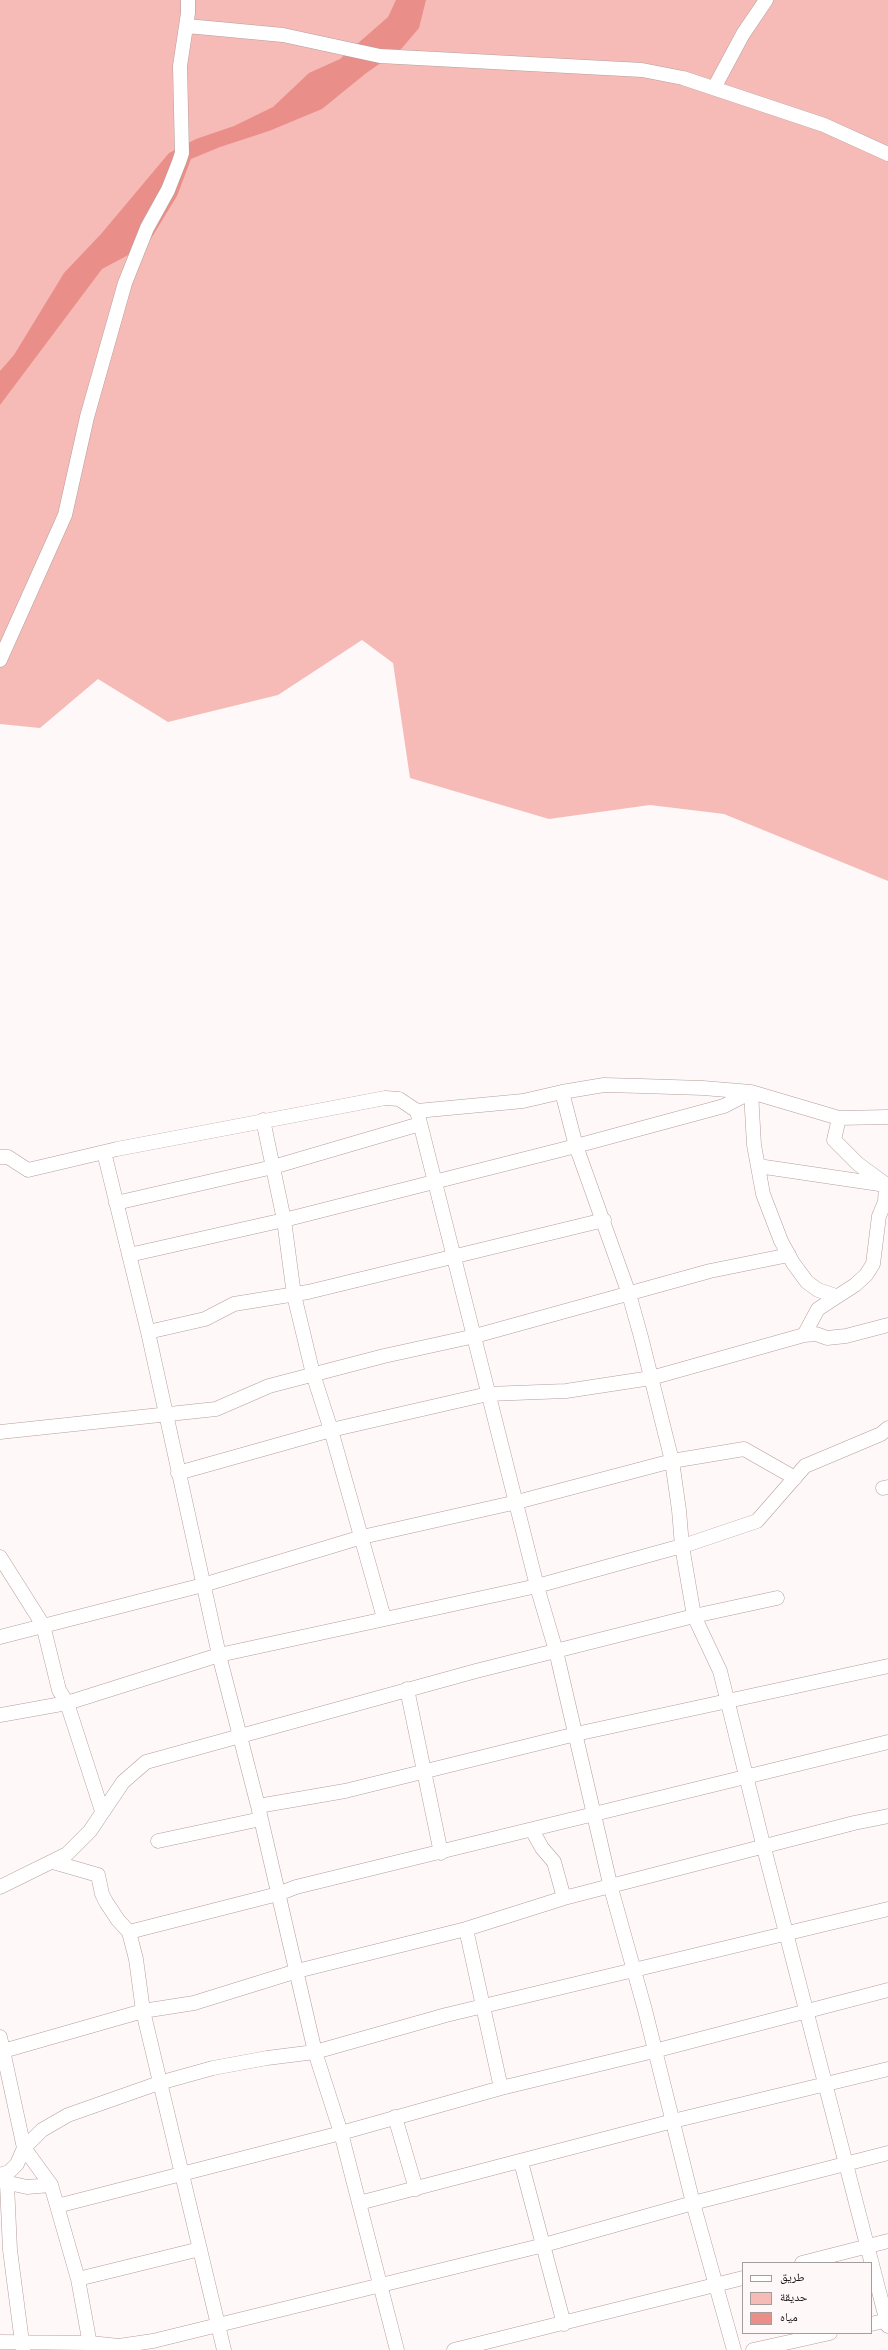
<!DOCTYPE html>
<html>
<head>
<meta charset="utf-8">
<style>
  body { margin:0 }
  #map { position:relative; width:888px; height:2350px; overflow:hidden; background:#fef8f8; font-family:"Alegreya Sans","Noto Naskh Arabic",sans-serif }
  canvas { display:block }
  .legend { position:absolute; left:742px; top:2262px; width:130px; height:72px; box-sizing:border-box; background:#fef8f8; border:1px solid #a49d9d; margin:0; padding:5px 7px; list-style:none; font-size:12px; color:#1e1515 }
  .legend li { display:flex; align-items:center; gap:8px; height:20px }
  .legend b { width:20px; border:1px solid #a49d9d }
</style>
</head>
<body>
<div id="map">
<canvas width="888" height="2350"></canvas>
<ul class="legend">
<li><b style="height:5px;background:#fff"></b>طريق</li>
<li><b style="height:11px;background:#f7bbb7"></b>حديقة</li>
<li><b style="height:11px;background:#ea8e89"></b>مياه</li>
</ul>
</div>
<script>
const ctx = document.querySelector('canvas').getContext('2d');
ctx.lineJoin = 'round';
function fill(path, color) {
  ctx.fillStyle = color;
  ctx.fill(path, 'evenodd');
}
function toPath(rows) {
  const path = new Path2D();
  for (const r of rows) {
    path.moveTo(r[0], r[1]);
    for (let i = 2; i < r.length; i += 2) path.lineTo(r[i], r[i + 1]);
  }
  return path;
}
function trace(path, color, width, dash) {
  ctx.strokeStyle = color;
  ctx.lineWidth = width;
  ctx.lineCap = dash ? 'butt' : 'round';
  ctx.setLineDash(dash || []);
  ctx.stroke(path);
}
const green = toPath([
  [0,0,888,0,888,881,724,814,650,805,549,819,410,778,393,663,362,640,278,695,168,722,98,679,40,728,0,724]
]);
const water = toPath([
  [396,0,426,0,419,28,402,48,365,74,322,109,269,131,220,147,191,159,177,196,147,245,102,269,0,405,0,371,14,355,64,273,101,234,169,153,196,139,234,126,273,107,309,73,340,59,388,17]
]);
const minor = toPath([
  [187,26,283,35,380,56,642,70,683,78,824,125,888,154],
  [714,88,743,34,766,0],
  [0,660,65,515,87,417,125,283,147,228,168,190,179,162,182,153,180,66,188,13,188,0],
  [562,1092,576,1146,629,1294,641,1337,672,1461,679,1510,682,1546,694,1616,720,1671,764,1848,888,2326],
  [751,1092,754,1145,763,1194,781,1241,793,1263,807,1282,818,1290,836,1296],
  [417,1111,523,1101,562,1092,604,1085,641,1086,703,1088,751,1092,839,1118,888,1117],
  [839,1118,834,1140,858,1164,884,1183],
  [263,1120,284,1220,294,1295,313,1374,331,1430,384,1618],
  [104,1152,148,1332,219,1655,258,1806,315,2052,341,2133,397,2350],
  [0,1157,8,1157,28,1170,117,1149,385,1098,399,1099,417,1111,538,1590,556,1651,611,1888,645,2010,693,2203,734,2350],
  [758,1166,886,1185],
  [116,1203,273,1167,420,1124],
  [129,1255,284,1220,576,1146,724,1106,751,1092],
  [148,1332,205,1319,234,1304,308,1292,604,1220],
  [804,1335,816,1334,827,1338,846,1336,888,1325],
  [0,1432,216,1409,269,1386,384,1356,475,1336,710,1271,789,1255],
  [178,1473,331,1430,488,1394,566,1391,651,1378,804,1335,818,1309,855,1285,866,1275,873,1264,879,1216,885,1202,886,1185],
  [883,1488,888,1487],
  [0,1557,43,1625,59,1690,67,1703,102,1811],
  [0,1637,203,1585,362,1537,517,1502,672,1461,744,1449,795,1478],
  [407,1689,441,1853],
  [0,1715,67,1703,219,1655,537,1586,689,1544,757,1521,805,1466,881,1434,888,1428],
  [258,1806,345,1791,576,1734,888,1666],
  [532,1830,542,1848,554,1862,564,1898],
  [158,1841,261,1819],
  [53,1862,98,1875,102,1894,106,1902,118,1920,129,1932,136,1959,143,2011,224,2350],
  [0,1887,67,1854,90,1831,123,1782,146,1762,476,1671,694,1616,777,1598],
  [466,1929,501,2088],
  [129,1932,278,1894,296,1887,888,1742],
  [0,2037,24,2148,51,2185,78,2279,91,2350],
  [3,2051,143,2011,194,2003,297,1971,466,1929,564,1898,854,1823,888,1816],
  [395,2117,416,2189],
  [521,2162,564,2324],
  [0,2175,9,2172,17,2164,24,2148,42,2130,68,2115,159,2083,213,2068,267,2058,315,2052,446,2015,888,1909],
  [0,2181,27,2187,51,2185],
  [7,2184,10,2250,23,2350],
  [359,2203,673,2121,888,2069],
  [57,2206,341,2133,501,2088,654,2051,888,1990],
  [802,2263,888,2241],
  [78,2279,200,2249],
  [871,2324,888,2320],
  [0,2342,90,2343,119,2346,153,2341,544,2245,693,2203,888,2153],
  [454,2350,743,2278],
  [753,2350,830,2333]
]);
fill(green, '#f7bbb7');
fill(water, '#ea8e89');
trace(minor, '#b69e9c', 15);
trace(minor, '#fff', 14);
</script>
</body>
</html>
